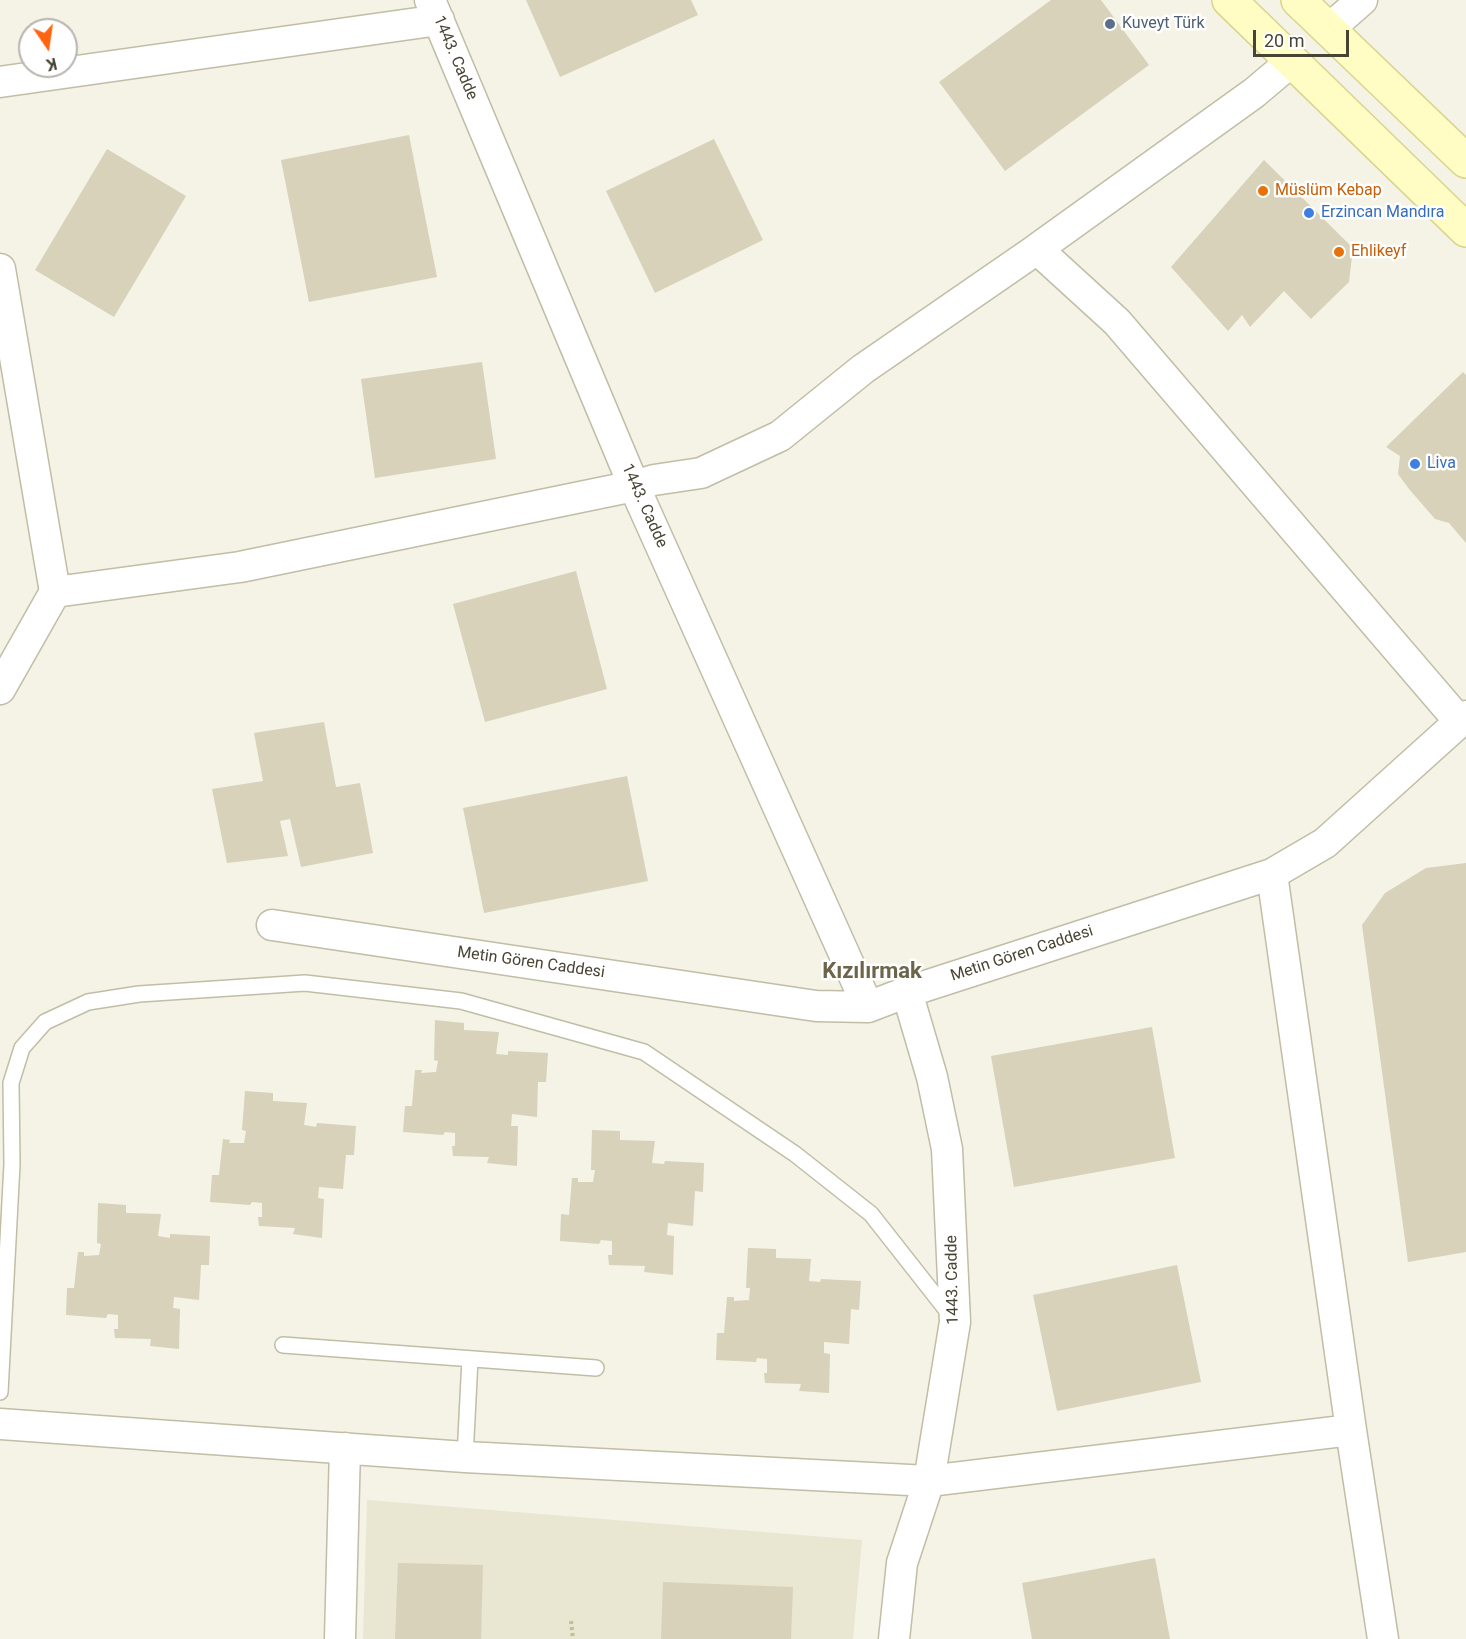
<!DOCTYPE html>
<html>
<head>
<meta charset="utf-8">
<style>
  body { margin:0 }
  #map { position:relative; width:1466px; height:1639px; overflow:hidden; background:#f4f3e5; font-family:Roboto,sans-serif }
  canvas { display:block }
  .north { position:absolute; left:18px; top:18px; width:60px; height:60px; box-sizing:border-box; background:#fff; border:2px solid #b6b4ae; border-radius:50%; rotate:167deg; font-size:16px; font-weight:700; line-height:24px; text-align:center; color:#484434 }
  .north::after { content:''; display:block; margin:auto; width:21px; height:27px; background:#ff6511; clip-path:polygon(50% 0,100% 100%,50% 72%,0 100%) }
  .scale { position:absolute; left:1253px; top:30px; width:96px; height:27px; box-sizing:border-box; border:3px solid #484434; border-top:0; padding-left:8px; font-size:18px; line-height:21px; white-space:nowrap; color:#484434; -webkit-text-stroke:4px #fff; paint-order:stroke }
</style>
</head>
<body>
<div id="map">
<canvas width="1466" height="1639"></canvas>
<div class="north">K</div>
<div class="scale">20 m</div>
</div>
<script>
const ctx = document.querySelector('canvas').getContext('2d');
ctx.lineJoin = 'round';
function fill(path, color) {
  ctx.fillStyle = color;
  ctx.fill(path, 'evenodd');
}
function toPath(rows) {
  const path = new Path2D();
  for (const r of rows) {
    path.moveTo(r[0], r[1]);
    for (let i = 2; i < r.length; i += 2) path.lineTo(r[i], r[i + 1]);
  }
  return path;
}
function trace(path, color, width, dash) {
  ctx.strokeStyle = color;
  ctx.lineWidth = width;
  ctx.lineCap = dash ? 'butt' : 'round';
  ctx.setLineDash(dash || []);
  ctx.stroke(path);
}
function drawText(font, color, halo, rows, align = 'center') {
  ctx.font = font + ' Roboto,sans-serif';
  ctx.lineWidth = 5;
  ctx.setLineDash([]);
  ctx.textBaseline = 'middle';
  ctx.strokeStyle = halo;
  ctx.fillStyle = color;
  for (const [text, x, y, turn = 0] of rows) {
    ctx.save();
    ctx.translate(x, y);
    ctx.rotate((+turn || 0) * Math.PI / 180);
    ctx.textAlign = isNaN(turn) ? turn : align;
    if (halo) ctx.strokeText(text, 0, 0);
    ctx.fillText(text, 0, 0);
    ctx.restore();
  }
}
const residential = toPath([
  [367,1500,862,1540,853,1639,363,1639]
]);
const building = toPath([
  [526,0,691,0,698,15,560,77],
  [1051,0,1101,0,1149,65,1005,171,939,82],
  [409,135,437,277,309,302,281,160],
  [714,139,763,240,655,293,606,191],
  [107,149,186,196,114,317,35,270],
  [1264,160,1353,248,1349,282,1311,319,1284,291,1250,327,1242,315,1228,331,1171,267],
  [482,362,496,459,375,478,361,379],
  [1463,372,1466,375,1466,543,1449,523,1435,519,1409,489,1398,474,1400,456,1386,447],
  [576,571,607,689,485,722,453,604],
  [324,722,336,787,360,783,373,853,301,867,290,819,280,821,288,856,227,863,212,789,263,781,254,733],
  [627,776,648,881,484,913,463,808],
  [1466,863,1466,1252,1408,1262,1362,925,1385,893,1426,868],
  [435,1020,464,1023,464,1030,499,1032,496,1054,508,1055,508,1051,548,1053,546,1082,538,1082,537,1117,512,1114,511,1126,518,1126,517,1166,487,1163,489,1157,453,1156,452,1146,455,1146,455,1133,445,1132,443,1135,403,1132,405,1106,412,1106,415,1070,422,1070,421,1073,436,1072,438,1061,434,1060],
  [1152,1027,1175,1158,1014,1187,991,1056],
  [245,1091,273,1093,273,1101,307,1103,304,1125,316,1127,317,1123,356,1126,354,1155,346,1155,343,1189,319,1187,318,1198,324,1199,322,1238,293,1234,295,1228,259,1226,258,1217,262,1217,262,1203,252,1202,250,1205,210,1202,212,1175,219,1175,223,1139,230,1140,229,1143,244,1143,246,1131,242,1130],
  [592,1130,620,1131,620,1140,655,1141,652,1163,664,1164,665,1161,704,1163,703,1192,695,1191,693,1226,668,1223,667,1235,674,1236,673,1275,644,1272,645,1266,609,1265,608,1255,612,1255,612,1241,601,1240,599,1244,560,1241,561,1214,569,1215,572,1178,578,1178,578,1182,593,1182,595,1170,591,1170],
  [98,1203,126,1205,126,1213,161,1214,158,1236,170,1238,170,1234,210,1236,209,1265,201,1265,199,1300,174,1297,173,1308,180,1309,179,1349,150,1346,151,1339,115,1338,114,1329,118,1329,118,1315,108,1314,106,1318,66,1315,67,1288,74,1288,78,1252,84,1252,84,1256,99,1255,101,1244,97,1243],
  [748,1248,776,1249,776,1258,811,1259,809,1281,820,1282,821,1279,861,1281,859,1310,851,1309,849,1344,824,1342,824,1353,830,1354,829,1393,799,1391,801,1384,765,1383,764,1373,767,1373,767,1359,757,1358,756,1362,716,1360,717,1333,724,1333,727,1297,734,1297,734,1301,749,1300,750,1288,746,1288],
  [1177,1265,1201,1382,1057,1411,1033,1295],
  [1155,1558,1170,1639,1032,1639,1022,1583],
  [398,1563,483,1565,481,1639,395,1639],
  [663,1582,793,1587,791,1639,661,1639]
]);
const path = toPath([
  [571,1621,573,1639]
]);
const service = toPath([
  [283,1345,596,1368],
  [0,1392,12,1164,11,1083,22,1048,45,1022,88,1002,139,994,305,983,461,1001,644,1052,795,1154,871,1214,952,1317],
  [465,1457,470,1359]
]);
const minor = toPath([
  [430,0,634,486,868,1007],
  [1328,30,1362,0],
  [0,82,439,20],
  [1037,249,1254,93,1292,61],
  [0,269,55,592,240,567,634,486,654,480,701,473,780,436,863,369,1037,249,1117,322,1460,722],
  [0,689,55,592],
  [1272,874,1351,1430,1383,1639],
  [272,925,816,1006,868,1007,907,992,1272,874,1325,843,1466,716],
  [0,1424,465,1457,929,1481,1351,1430],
  [340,1639,345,1448],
  [894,1639,902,1563,929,1481,955,1322,947,1149,932,1077,907,992]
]);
const secondary = toPath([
  [1229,0,1466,230],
  [1298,0,1466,161]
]);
const markers = [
  [1110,24,6,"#5c6f8a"],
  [1263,191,6,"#e8710a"],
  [1309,213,6,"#3f7fe0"],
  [1339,252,6,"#e8710a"],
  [1415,464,6,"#3f7fe0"]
];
const serviceNames = [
  ["Kuveyt Türk",1122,24]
];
const streetNames = [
  ["1443. Cadde",455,58,67],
  ["1443. Cadde",644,506,66],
  ["Metin Gören Caddesi",1022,954,-18],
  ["Metin Gören Caddesi",531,963,8],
  ["1443. Cadde",953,1280,-91]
];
const foodNames = [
  ["Müslüm Kebap",1275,191],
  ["Ehlikeyf",1351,252]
];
const shopNames = [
  ["Erzincan Mandıra",1321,213],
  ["Liva",1427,464]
];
const districtNames = [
  ["Kızılırmak",872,972]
];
fill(residential, '#e9e6d2');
fill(building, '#d7d2b9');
trace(service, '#c1bda6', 18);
trace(minor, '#c1bda6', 33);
trace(secondary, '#d9d58f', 36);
trace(path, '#c4bd96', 4, [3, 3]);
trace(service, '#fff', 15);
trace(minor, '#fff', 30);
trace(secondary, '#fffdc4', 33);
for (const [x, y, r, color] of markers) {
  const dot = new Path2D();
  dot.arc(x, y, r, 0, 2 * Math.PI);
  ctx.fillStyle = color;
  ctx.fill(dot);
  trace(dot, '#fff', 2);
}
drawText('16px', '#4e5e75', '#fff', serviceNames, 'left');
drawText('16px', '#484434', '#fff', streetNames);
drawText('16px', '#c56008', '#fff', foodNames, 'left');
drawText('16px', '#366cbe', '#fff', shopNames, 'left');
drawText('bold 22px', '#6c654a', '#fff', districtNames);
</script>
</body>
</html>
